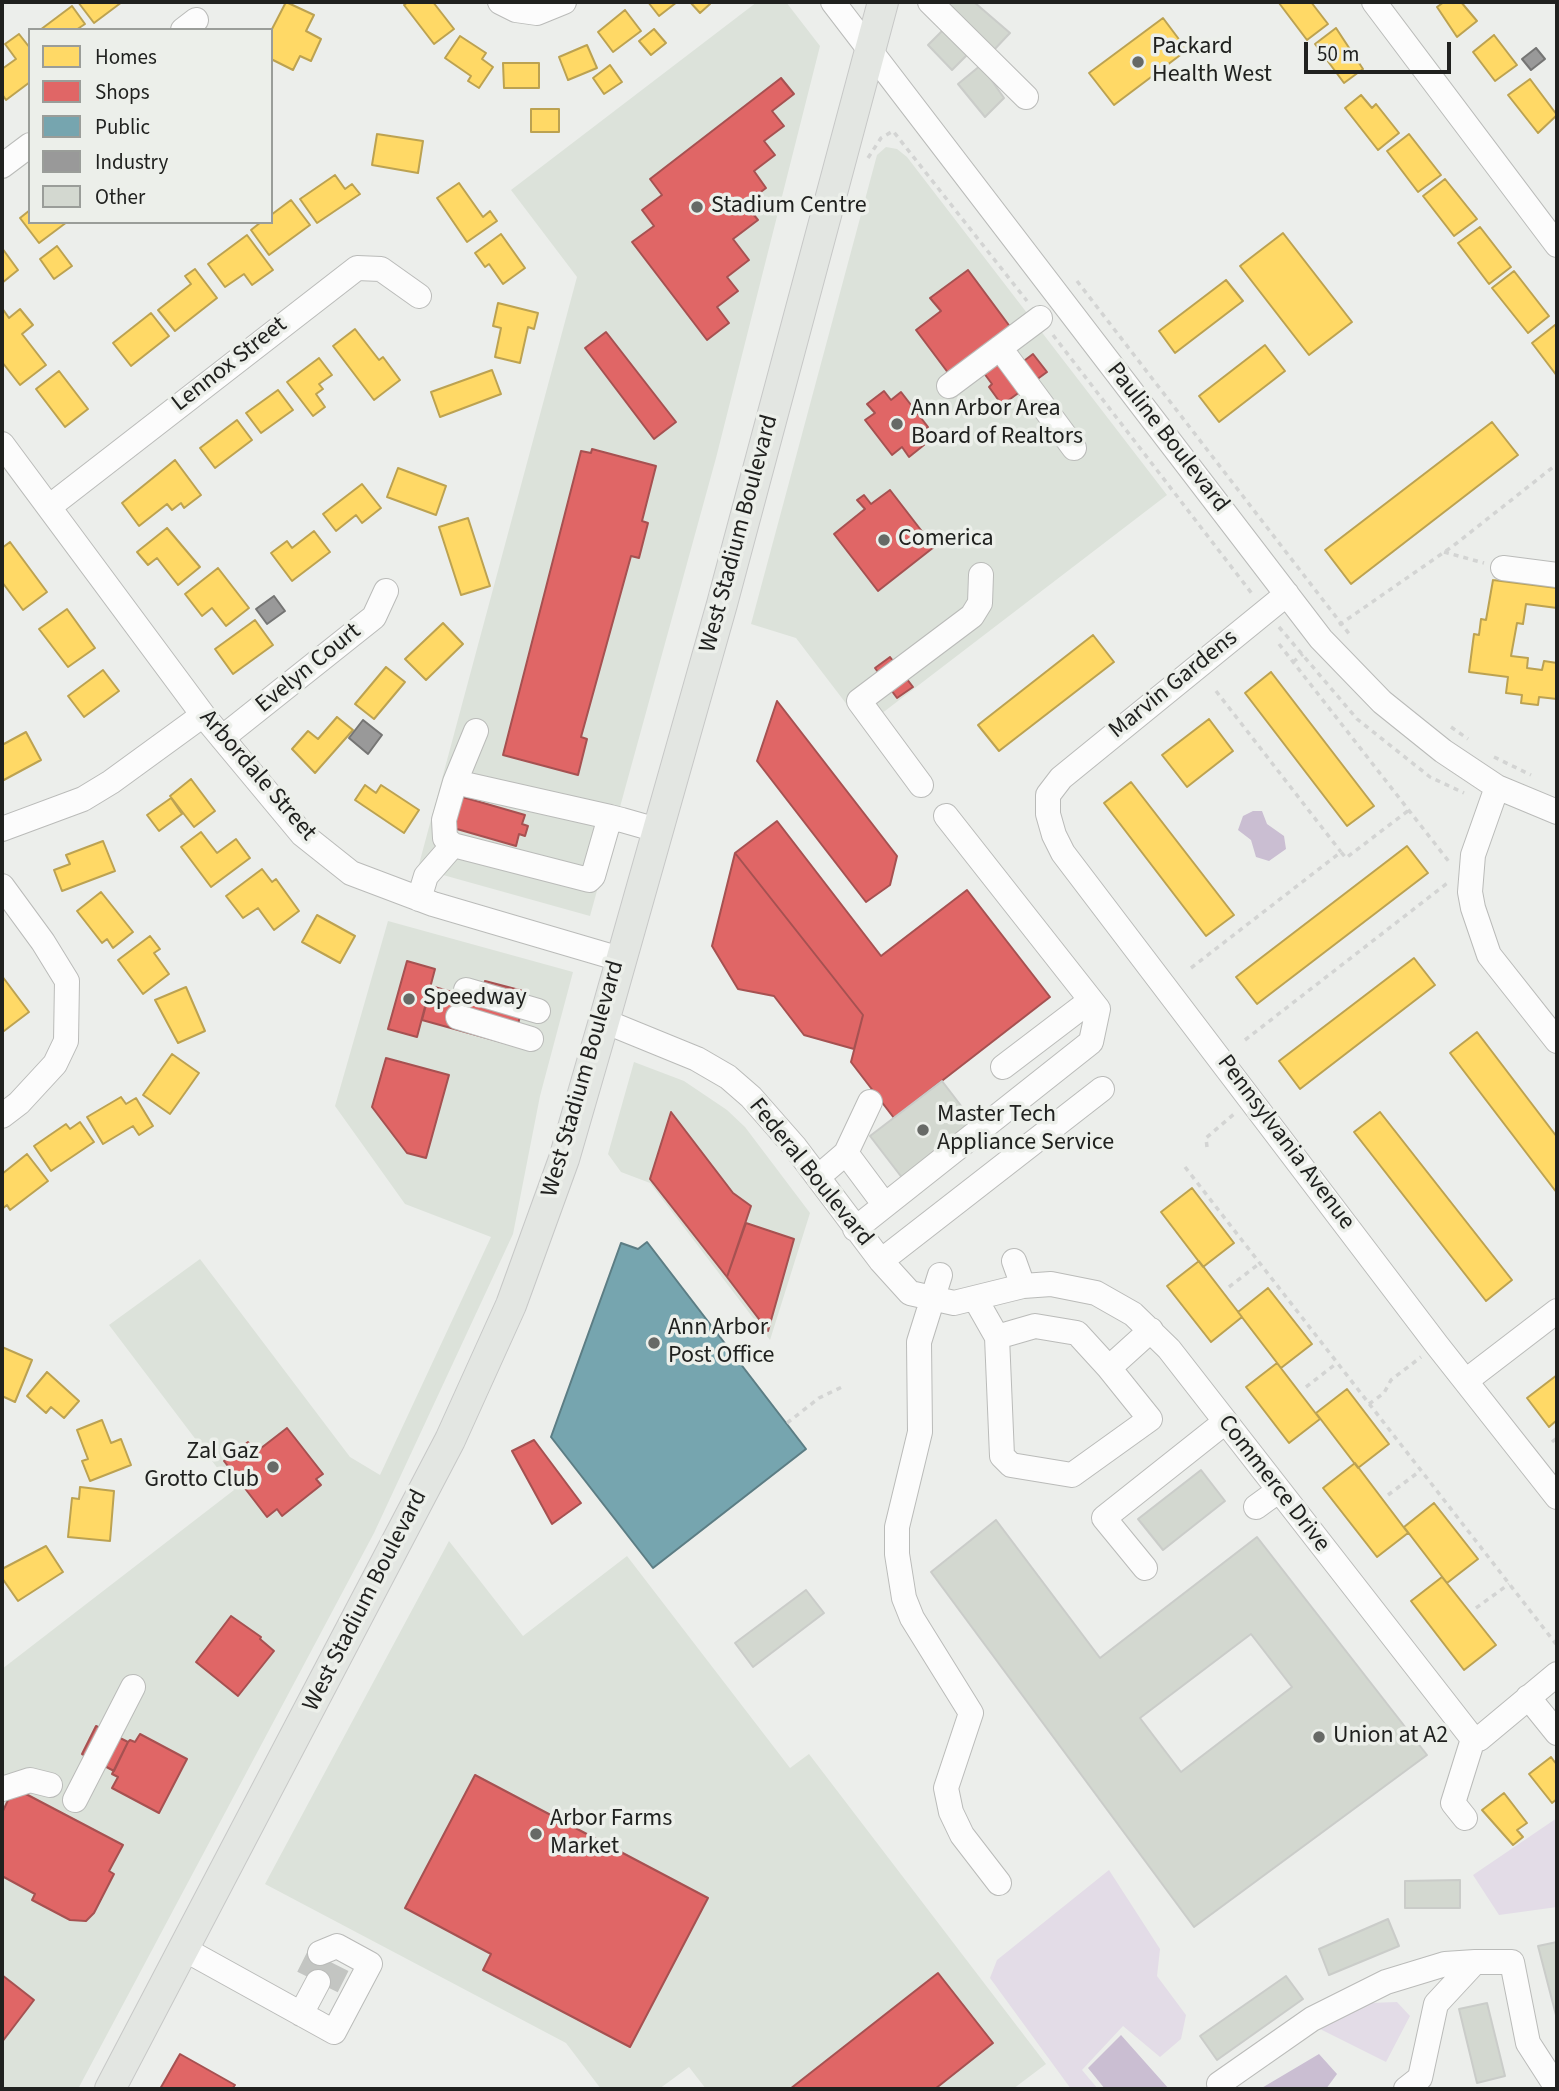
<!DOCTYPE html>
<html>
<head>
<meta charset="utf-8">
<style>
  body { margin:0 }
  #map { position:relative; width:1559px; height:2091px; overflow:hidden; background:#eceeeb; font-family:"Source Sans 3",sans-serif }
  canvas { display:block }
  .frame { position:absolute; inset:0; border:4px solid #20211f; pointer-events:none }
  .legend { position:absolute; left:28px; top:28px; width:245px; height:196px; box-sizing:border-box; background:#ecefea; border:2px solid #9a9d99; margin:0; padding:9px 12px; list-style:none; font-size:21px; color:#20211f }
  .legend li { display:flex; align-items:center; gap:14px; height:35px }
  .legend b { width:35px; border:2px solid #9a9d99 }
  .scale { position:absolute; left:1304px; top:42px; width:147px; height:32px; box-sizing:border-box; border:4px solid #20211f; border-top:0; padding-left:9px; font-size:21px; line-height:24px; white-space:nowrap; color:#20211f; -webkit-text-stroke:5px #ecefea; paint-order:stroke }
</style>
</head>
<body>
<div id="map">
<canvas width="1559" height="2091"></canvas>
<div class="frame"></div>
<ul class="legend">
<li><b style="height:19px;background:#ffd966"></b>Homes</li>
<li><b style="height:19px;background:#e06666"></b>Shops</li>
<li><b style="height:19px;background:#76a5af"></b>Public</li>
<li><b style="height:19px;background:#999"></b>Industry</li>
<li><b style="height:19px;background:#d3d8d0"></b>Other</li>
</ul>
<div class="scale">50 m</div>
</div>
<script>
const ctx = document.querySelector('canvas').getContext('2d');
ctx.lineJoin = 'round';
function fill(path, color) {
  ctx.fillStyle = color;
  ctx.fill(path, 'evenodd');
}
function toPath(rows) {
  const path = new Path2D();
  for (const r of rows) {
    path.moveTo(r[0], r[1]);
    for (let i = 2; i < r.length; i += 2) path.lineTo(r[i], r[i + 1]);
  }
  return path;
}
function trace(path, color, width, dash) {
  ctx.strokeStyle = color;
  ctx.lineWidth = width;
  ctx.lineCap = dash ? 'butt' : 'round';
  ctx.setLineDash(dash || []);
  ctx.stroke(path);
}
function drawText(font, color, halo, rows, align = 'center') {
  ctx.font = font + ' "Source Sans 3",sans-serif';
  ctx.lineWidth = 7;
  ctx.setLineDash([]);
  ctx.textBaseline = 'middle';
  ctx.strokeStyle = halo;
  ctx.fillStyle = color;
  for (const [text, x, y, turn = 0] of rows) {
    ctx.save();
    ctx.translate(x, y);
    ctx.rotate((+turn || 0) * Math.PI / 180);
    ctx.textAlign = isNaN(turn) ? turn : align;
    if (halo) ctx.strokeText(text, 0, 0);
    ctx.fillText(text, 0, 0);
    ctx.restore();
  }
}
const built = toPath([
  [757,2,786,2,820,46,716,458,590,916,418,868,577,277,511,190],
  [886,147,897,149,907,157,1167,495,864,727,796,638,751,624,877,155],
  [388,921,573,972,540,1096,513,1234,374,1533,78,2089,2,2089,2,1669,234,1490,109,1325,200,1259,350,1457,380,1475,491,1237,405,1204,335,1106],
  [634,1062,684,1081,727,1110,745,1127,810,1213,770,1340,650,1183,621,1172,608,1154],
  [449,1541,523,1636,627,1556,790,1768,809,1754,1046,2064,1013,2089,706,2089,689,2067,659,2089,601,2089,566,2043,265,1884]
]);
const green = toPath([
  [1557,1818,1557,1907,1499,1915,1473,1875],
  [1109,1870,1160,1949,1157,1976,1186,2015,1181,2039,1160,2057,1123,2026,1082,2070,1098,2089,1071,2089,990,1978,997,1960],
  [1397,2002,1410,2016,1386,2062,1316,2027,1369,2003]
]);
const water = toPath([
  [1253,811,1262,811,1267,824,1284,836,1286,849,1269,861,1256,857,1251,840,1238,830,1243,816],
  [1121,2035,1169,2089,1170,2089,1105,2089,1088,2068],
  [1319,2054,1337,2074,1326,2089,1260,2089]
]);
const homes = toPath([
  [78,2,122,2,94,23,78,2],
  [286,2,314,15,306,31,321,39,311,61,300,56,293,70,271,59,271,31,286,2],
  [408,2,433,2,454,29,434,44,404,5,408,2],
  [648,2,677,2,659,16,648,2],
  [690,2,708,2,710,4,700,13,690,2],
  [1311,2,1328,24,1307,40,1279,3,1311,2],
  [1444,2,1461,2,1477,21,1457,37,1437,7,1444,2],
  [72,6,85,24,76,30,40,30,72,6],
  [625,10,641,31,613,52,598,32,625,10],
  [1163,18,1187,50,1114,105,1089,73,1163,18],
  [1336,28,1363,69,1344,83,1315,44,1336,28],
  [654,29,666,43,651,55,639,41,654,29],
  [19,34,30,48,30,82,6,100,2,94,2,69,16,59,5,44,19,34],
  [1494,35,1517,65,1495,81,1473,52,1494,35],
  [460,36,486,53,482,59,493,67,479,88,468,81,471,76,445,58,460,36],
  [587,45,597,68,568,80,559,57,587,45],
  [503,63,539,63,539,88,504,88,503,63],
  [610,65,622,82,604,94,593,78,610,65],
  [1530,79,1557,115,1538,133,1508,95,1530,79],
  [1361,95,1372,108,1376,104,1399,133,1378,150,1345,108,1361,95],
  [531,109,559,109,559,132,531,132,531,109],
  [377,134,423,141,418,173,372,165,377,134],
  [1409,134,1441,175,1418,192,1387,151,1409,134],
  [335,175,345,189,352,184,360,194,317,223,300,199,335,175],
  [1445,179,1477,219,1454,236,1423,196,1445,179],
  [459,183,483,217,490,211,497,221,467,242,437,198,459,183],
  [291,200,310,225,269,255,251,230,261,222,271,222,271,215,291,200],
  [30,210,30,222,67,222,39,243,20,218,30,210],
  [1480,227,1511,267,1489,284,1458,243,1480,227],
  [1283,233,1352,322,1309,355,1240,266,1283,233],
  [501,234,525,268,503,284,489,264,485,267,475,253,501,234],
  [247,235,273,270,252,285,244,274,225,287,208,264,247,235],
  [57,246,72,266,54,279,40,259,57,246],
  [2,248,18,270,2,283,2,248],
  [195,269,217,298,175,331,158,310,191,284,185,276,195,269],
  [1514,271,1549,316,1528,333,1492,288,1514,271],
  [1226,280,1243,301,1175,353,1159,331,1226,280],
  [498,303,538,313,534,329,528,327,520,363,495,357,501,328,493,326,498,303],
  [2,308,9,318,20,309,33,325,22,334,46,365,20,385,2,362,2,308],
  [151,313,169,336,131,366,113,343,151,313],
  [1555,325,1557,328,1557,376,1532,343,1555,325],
  [355,329,379,360,383,357,400,380,374,400,333,346,355,329],
  [1265,345,1285,371,1219,422,1199,396,1265,345],
  [319,358,332,375,319,384,323,389,316,394,325,407,313,416,287,382,319,358],
  [492,370,501,394,440,417,431,392,492,370],
  [59,371,88,409,65,427,36,389,59,371],
  [278,390,293,410,261,433,246,413,278,390],
  [237,420,252,440,215,468,200,448,237,420],
  [1492,422,1518,455,1351,584,1325,550,1492,422],
  [175,460,201,495,184,508,181,503,172,510,167,504,139,526,122,503,175,460],
  [398,468,446,486,436,515,387,497,398,468],
  [362,484,381,508,362,523,356,515,336,531,323,514,362,484],
  [468,518,490,586,461,595,439,527,468,518],
  [167,528,200,567,178,585,157,558,148,565,137,552,167,528],
  [314,531,330,552,292,581,271,553,287,541,292,548,314,531],
  [10,542,47,592,23,610,2,582,2,548,10,542],
  [218,568,249,608,226,626,212,608,202,616,185,594,218,568],
  [1493,580,1557,588,1557,608,1526,604,1523,624,1517,623,1511,656,1528,658,1527,668,1542,670,1544,661,1557,663,1557,699,1539,697,1538,705,1521,703,1522,695,1506,693,1508,677,1469,672,1474,634,1479,635,1481,619,1486,620,1493,580],
  [67,609,95,648,68,667,39,629,67,609],
  [255,620,273,645,233,674,215,649,255,620],
  [443,623,463,644,426,680,405,659,443,623],
  [1093,635,1114,662,999,751,978,725,1093,635],
  [386,667,405,682,374,719,355,704,386,667],
  [103,670,119,691,84,717,68,696,103,670],
  [1271,672,1374,806,1347,826,1245,693,1271,672],
  [337,717,353,730,315,773,292,749,308,731,318,739,337,717],
  [1209,719,1233,751,1187,787,1162,755,1209,719],
  [26,732,41,760,2,781,2,745,26,732],
  [191,779,215,811,194,827,170,796,191,779],
  [1131,782,1234,915,1206,936,1104,803,1131,782],
  [365,785,376,793,381,785,419,810,404,833,355,800,365,785],
  [171,798,182,814,159,831,147,815,171,798],
  [201,832,217,853,236,839,250,858,211,887,181,847,201,832],
  [103,841,115,871,62,891,54,870,70,864,66,855,103,841],
  [1407,846,1428,873,1257,1004,1236,977,1407,846],
  [262,869,272,882,276,879,299,911,274,930,258,908,243,918,226,896,262,869],
  [101,892,133,932,113,948,107,939,102,943,77,911,101,892],
  [317,915,355,936,340,963,302,942,317,915],
  [150,936,160,949,154,953,169,974,143,994,118,960,150,936],
  [1414,958,1435,985,1300,1089,1279,1061,1414,958],
  [2,976,29,1012,4,1031,2,1029,2,976],
  [186,987,205,1031,178,1043,155,1000,186,987],
  [1477,1032,1557,1137,1557,1193,1450,1053,1477,1032],
  [172,1054,199,1073,170,1114,143,1095,172,1054],
  [121,1097,126,1104,136,1098,153,1126,139,1135,133,1126,103,1144,87,1117,121,1097],
  [1380,1112,1512,1280,1486,1301,1354,1132,1380,1112],
  [80,1122,94,1142,51,1171,34,1146,66,1124,70,1129,80,1122],
  [27,1154,48,1181,10,1210,7,1205,2,1209,2,1174,27,1154],
  [1192,1188,1234,1243,1203,1267,1161,1212,1192,1188],
  [1199,1261,1242,1317,1211,1342,1167,1286,1199,1261],
  [1268,1288,1312,1344,1281,1368,1238,1312,1268,1288],
  [2,1347,32,1360,15,1402,2,1396,2,1347],
  [1277,1363,1320,1419,1289,1443,1246,1387,1277,1363],
  [47,1372,79,1401,64,1418,51,1407,46,1413,27,1396,47,1372],
  [1557,1375,1557,1420,1549,1427,1527,1398,1557,1375],
  [1347,1389,1389,1444,1358,1468,1316,1413,1347,1389],
  [102,1420,111,1443,121,1439,131,1465,90,1481,82,1461,88,1459,77,1430,102,1420],
  [1355,1463,1408,1533,1377,1557,1323,1488,1355,1463],
  [80,1487,114,1491,110,1541,68,1537,72,1498,79,1499,80,1487],
  [1434,1503,1478,1559,1447,1583,1404,1527,1434,1503],
  [46,1546,63,1572,18,1601,2,1578,2,1569,46,1546],
  [1442,1577,1496,1645,1464,1670,1411,1601,1442,1577],
  [1551,1757,1557,1765,1557,1799,1552,1803,1529,1774,1551,1757],
  [1504,1793,1527,1823,1517,1830,1523,1837,1513,1845,1482,1810,1504,1793]
]);
const shops = toPath([
  [781,78,794,94,772,111,784,126,764,141,775,155,754,171,766,188,745,204,758,220,733,239,749,260,727,277,738,291,717,307,729,323,707,340,632,242,654,226,642,210,662,195,650,179,781,78],
  [968,270,1011,328,949,374,916,330,941,311,930,298,968,270],
  [606,332,676,422,654,439,585,348,606,332],
  [992,342,1012,370,1033,354,1047,372,1002,405,989,387,992,384,972,357,992,342],
  [884,391,891,400,901,392,928,427,917,436,924,445,909,457,902,447,892,455,865,420,875,413,867,404,884,391],
  [592,449,656,466,642,521,648,523,639,558,631,556,581,737,587,739,578,775,503,755,581,451,591,453,592,449],
  [890,490,934,547,878,591,834,534,865,509,857,500,864,495,871,504,890,490],
  [890,657,913,687,897,698,875,668,890,657],
  [777,701,897,856,890,885,866,902,757,761,777,701],
  [459,796,525,815,522,824,528,826,525,836,519,834,516,846,450,827,459,796],
  [777,821,881,956,967,890,1050,997,894,1118,851,1062,863,1015,735,853,777,821],
  [735,853,863,1015,854,1049,804,1035,774,996,738,989,712,946,735,853],
  [407,961,435,969,417,1037,388,1029,407,961],
  [485,981,527,992,512,1045,422,1020,431,986,480,1000,485,981],
  [386,1058,449,1075,426,1158,407,1153,372,1107,386,1058],
  [671,1112,733,1193,751,1206,727,1277,650,1179,671,1112],
  [746,1223,794,1239,768,1331,727,1277,746,1223],
  [287,1428,323,1474,316,1479,321,1485,282,1516,277,1509,267,1517,224,1461,248,1442,256,1452,287,1428],
  [534,1440,581,1503,552,1524,512,1451,534,1440],
  [231,1616,261,1637,260,1639,274,1651,238,1696,196,1662,231,1616],
  [96,1726,128,1742,114,1771,82,1754,96,1726],
  [140,1734,187,1759,159,1813,112,1788,118,1777,112,1774,128,1742,130,1740,135,1742,140,1734],
  [475,1775,708,1898,630,2047,483,1970,491,1954,405,1908,475,1775],
  [24,1793,123,1845,109,1871,114,1874,94,1913,86,1921,70,1920,32,1900,35,1894,2,1876,2,1813,9,1798,24,1793],
  [938,1973,993,2043,935,2089,790,2089,938,1973],
  [2,1975,34,2000,2,2042,2,1975],
  [180,2054,235,2085,232,2089,160,2089,180,2054]
]);
const public = toPath([
  [647,1242,806,1449,653,1568,551,1437,621,1243,638,1249,647,1242]
]);
const industry = toPath([
  [1536,48,1545,59,1531,70,1522,59,1536,48],
  [274,596,285,611,267,624,256,609,274,596],
  [363,720,382,735,368,754,349,738,363,720]
]);
const building = toPath([
  [939,2,974,2,1010,33,992,52,939,2],
  [944,29,969,53,952,70,928,45,944,29],
  [981,65,1004,98,985,117,958,84,981,65],
  [942,1081,975,1124,903,1179,870,1136,942,1081],
  [1201,1470,1225,1501,1163,1550,1138,1519,1201,1470],
  [996,1520,1100,1658,1257,1537,1427,1755,1194,1927,931,1572,996,1520],
  [1251,1634,1292,1687,1181,1772,1140,1718,1251,1634],
  [806,1590,824,1613,753,1667,735,1643,806,1590],
  [1460,1880,1460,1908,1405,1908,1405,1881,1460,1880],
  [1388,1919,1399,1946,1329,1975,1319,1949,1388,1919],
  [1557,1942,1557,2019,1538,1946,1557,1942],
  [1286,1976,1303,1999,1217,2060,1200,2036,1286,1976],
  [1487,2003,1505,2076,1477,2083,1459,2009,1487,2003]
]);
const minorTunnel = toPath([
  [308,1977,320,1953],
  [327,1987,339,1963]
]);
const path = toPath([
  [868,158,881,138,893,131,1027,301],
  [1077,281,1350,635],
  [1053,335,1253,595],
  [1444,552,1484,563],
  [1339,625,1453,546,1557,464],
  [1279,627,1357,719,1430,777,1464,793],
  [1279,644,1450,863],
  [1293,662,1303,654],
  [1216,691,1341,852],
  [1451,727,1468,739],
  [1494,757,1531,775],
  [1191,968,1341,852,1346,858,1409,810],
  [1245,1040,1450,881],
  [1207,1147,1206,1138,1234,1114],
  [1185,1167,1556,1644],
  [1229,1287,1260,1263],
  [1306,1387,1337,1363],
  [1369,1404,1384,1393,1391,1380,1421,1357],
  [787,1423,819,1398,842,1387],
  [1552,1442,1557,1438],
  [1388,1495,1420,1471],
  [1476,1608,1509,1584]
]);
const minor = toPath([
  [500,2,516,10,537,13,564,2],
  [833,2,1321,639,1382,702,1443,751,1497,787,1557,812],
  [930,2,1026,97],
  [1374,2,1557,245],
  [183,30,196,20],
  [2,166,30,145],
  [1000,348,1074,448],
  [949,386,1040,318],
  [2,444,203,715,302,834,351,873,433,904,620,959],
  [49,507,357,268,381,269,419,296],
  [1503,568,1557,575],
  [1287,594,1061,778,1048,795,1048,814,1054,835,1063,853,1437,1345,1557,1497],
  [222,738,374,617,386,591],
  [455,782,476,731],
  [921,785,859,701,972,616,980,603,981,575],
  [1497,787,1473,855,1470,892,1473,908,1489,955,1557,1041],
  [610,817,593,876,589,880,453,845,445,838,444,820,455,782,610,817,622,820,657,830],
  [2,829,83,799,111,782,203,715],
  [2,886,43,942,67,981,66,1041,55,1064,19,1103,2,1116],
  [419,899,426,876,453,845],
  [466,990,538,1011],
  [458,1017,531,1039],
  [604,1021,697,1059,728,1077,751,1097,795,1147,881,1261,910,1293,954,1303,1023,1286,1051,1284,1096,1293,1133,1314,1169,1349,1473,1739,1479,1739,1557,1674],
  [1003,1067,1091,1000],
  [846,1153,870,1102],
  [818,1177,846,1153,884,1204],
  [855,1229,1091,1042,1098,1009,946,816],
  [881,1261,1102,1089],
  [1014,1261,1023,1286],
  [940,1275,919,1342,920,1432,897,1527,897,1554,904,1598,912,1618,971,1713,946,1788,951,1812,962,1835,999,1883],
  [976,1300,997,1337,1002,1456,1011,1465,1072,1475,1150,1419,1109,1368,1151,1330],
  [997,1337,1035,1326,1077,1333,1109,1368],
  [1467,1380,1557,1311],
  [1256,1507,1278,1491],
  [1145,1568,1104,1518,1225,1422],
  [1528,1697,1557,1733],
  [2,1789,30,1780,50,1785],
  [75,1800,133,1687],
  [1465,1818,1453,1803,1473,1739],
  [184,1949,334,2032,370,1964,337,1946,320,1953],
  [301,2014,318,1982],
  [1219,2084,1312,2019,1386,1982,1445,1964,1475,1962],
  [1406,2089,1420,2078,1436,2004,1475,1962,1512,1962,1528,2043,1557,2088]
]);
const major = toPath([
  [110,2089,450,1440,511,1305,564,1159,604,1021,722,604,883,2]
]);
const markers = [
  [1138,62,7,"#676966"],
  [697,207,7,"#676966"],
  [897,424,7,"#676966"],
  [884,540,7,"#676966"],
  [409,999,7,"#676966"],
  [923,1130,7,"#676966"],
  [654,1343,7,"#676966"],
  [273,1467,7,"#676966"],
  [1319,1737,7,"#676966"],
  [536,1834,7,"#676966"]
];
const poiNames = [
  ["Packard",1152,48],
  ["Health West",1152,76],
  ["Stadium Centre",711,207],
  ["Ann Arbor Area",911,410],
  ["Board of Realtors",911,438],
  ["Comerica",898,540],
  ["Speedway",423,999],
  ["Master Tech",937,1116],
  ["Appliance Service",937,1144],
  ["Ann Arbor",668,1329],
  ["Post Office",668,1357],
  ["Zal Gaz",259,1453,"right"],
  ["Grotto Club",259,1481,"right"],
  ["Union at A2",1333,1737],
  ["Arbor Farms",550,1820],
  ["Market",550,1848]
];
const streetNames = [
  ["Lennox Street",230,365,-38],
  ["Pauline Boulevard",1167,438,52],
  ["West Stadium Boulevard",740,534,-75],
  ["Evelyn Court",309,669,-39],
  ["Marvin Gardens",1174,685,-39],
  ["Arbordale Street",257,776,49],
  ["West Stadium Boulevard",584,1079,-74],
  ["Pennsylvania Avenue",1285,1143,53],
  ["Federal Boulevard",810,1173,51],
  ["Commerce Drive",1273,1484,52],
  ["West Stadium Boulevard",366,1601,-63]
];
fill(built, '#dce2da');
fill(green, '#e3dce7');
fill(water, '#cabed2');
fill(homes, '#ffd966');
trace(homes, '#bca251', 2);
fill(shops, '#e06666');
trace(shops, '#a65151', 2);
fill(public, '#76a5af');
trace(public, '#5c7d84', 2);
fill(industry, '#999');
trace(industry, '#757574', 2);
fill(building, '#d3d8d0');
trace(building, '#caccc9', 2);
trace(minorTunnel, '#c3c5c2', 24, [24, 12]);
trace(minor, '#babbb9', 26);
trace(major, '#c7c8c7', 32);
trace(path, '#d3d4d3', 3.5, [5, 5]);
trace(minor, '#fcfcfc', 24);
trace(major, '#e3e6e2', 30);
for (const [x, y, r, color] of markers) {
  const dot = new Path2D();
  dot.arc(x, y, r, 0, 2 * Math.PI);
  ctx.fillStyle = color;
  ctx.fill(dot);
  trace(dot, '#ecefea', 2.5);
}
drawText('24px', '#20211f', '#ecefea', poiNames, 'left');
drawText('24px', '#20211f', '#ecefea', streetNames);
</script>
</body>
</html>
